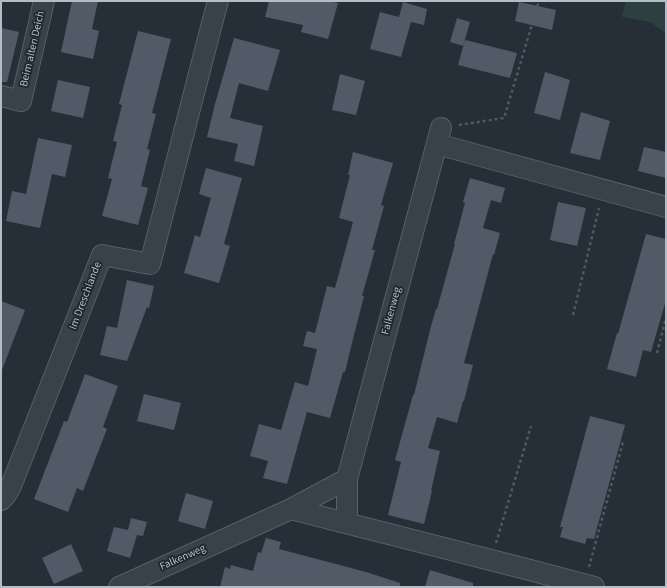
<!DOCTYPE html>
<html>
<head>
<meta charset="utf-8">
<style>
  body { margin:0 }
  #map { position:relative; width:667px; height:588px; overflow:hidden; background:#262f38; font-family:"Source Sans 3",sans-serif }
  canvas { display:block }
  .frame { position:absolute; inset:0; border:2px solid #b4bcc5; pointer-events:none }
</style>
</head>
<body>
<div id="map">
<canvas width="667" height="588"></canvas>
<div class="frame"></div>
</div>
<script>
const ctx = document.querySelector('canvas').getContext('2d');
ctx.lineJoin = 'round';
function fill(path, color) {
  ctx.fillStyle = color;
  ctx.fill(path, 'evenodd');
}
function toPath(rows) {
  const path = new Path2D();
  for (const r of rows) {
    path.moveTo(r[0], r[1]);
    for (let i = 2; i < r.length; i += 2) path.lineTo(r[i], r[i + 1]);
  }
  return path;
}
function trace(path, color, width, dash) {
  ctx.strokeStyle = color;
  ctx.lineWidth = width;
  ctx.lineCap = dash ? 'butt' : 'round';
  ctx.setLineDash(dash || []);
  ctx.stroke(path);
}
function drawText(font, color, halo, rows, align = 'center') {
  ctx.font = font + ' "Source Sans 3",sans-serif';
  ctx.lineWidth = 3.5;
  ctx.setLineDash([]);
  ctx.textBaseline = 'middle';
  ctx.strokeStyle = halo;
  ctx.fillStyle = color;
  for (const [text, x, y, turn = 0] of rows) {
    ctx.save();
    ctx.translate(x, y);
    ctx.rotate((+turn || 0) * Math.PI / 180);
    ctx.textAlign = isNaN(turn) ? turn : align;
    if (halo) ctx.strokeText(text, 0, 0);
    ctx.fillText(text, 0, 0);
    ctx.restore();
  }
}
const green = toPath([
  [626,1,666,1,666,33,650,22,622,17]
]);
const building = toPath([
  [72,1,98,1,92,29,99,31,93,59,61,52],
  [269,1,329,1,338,3,328,39,301,32,303,25,265,17],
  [403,2,427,9,424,25,411,22,401,57,370,49,380,12,399,17],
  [519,2,556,10,552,30,515,21],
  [457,18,470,22,463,46,450,42],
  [1,28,19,32,7,82,1,82],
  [138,31,171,39,152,113,156,114,147,149,150,150,141,186,148,188,138,225,102,216,112,179,108,178,117,142,113,141,122,105,119,104],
  [234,38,280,50,268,91,239,83,230,118,263,126,254,166,234,161,238,144,207,137,215,104],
  [465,40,517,53,510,78,458,65],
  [545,72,570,80,560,120,534,113],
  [340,74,365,81,356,115,332,110],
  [58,80,90,87,83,118,51,111],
  [581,112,610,121,600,160,570,153],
  [38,138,72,145,65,177,52,174,40,228,6,221,12,191,26,194],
  [644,147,666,152,666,178,638,171],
  [353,152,393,163,381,205,384,206,372,250,375,250,362,296,364,296,352,343,345,372,343,372,330,418,307,412,287,484,263,478,268,461,250,456,259,424,281,430,295,382,308,386,317,349,303,346,307,331,315,333,327,286,335,288,353,222,339,218,350,175,348,175],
  [206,168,242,178,224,244,230,246,219,283,184,273,195,235,200,237,211,198,199,194],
  [470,178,505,188,501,203,491,200,483,228,500,233,494,255,493,254,464,363,473,365,464,401,463,401,457,423,437,417,428,448,440,451,431,491,432,491,424,524,388,515,401,462,395,460,413,395,414,395,431,326,436,309,437,309,455,244,454,244,465,203,463,202],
  [558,202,586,208,577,246,550,240],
  [646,234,666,239,666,300,651,352,643,350,636,377,607,369,617,333,618,334],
  [127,280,154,286,149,308,147,307,127,361,100,355,107,326,117,328],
  [1,301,25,310,2,370,1,370],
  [85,374,118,386,103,427,107,429,83,491,77,488,68,512,34,499,64,421,67,422],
  [144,394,181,403,174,430,137,421],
  [590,416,625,425,594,539,587,538,585,544,560,537,563,527,560,527],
  [186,493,213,501,205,529,178,521],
  [131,518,147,522,143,536,137,535,130,558,107,551,114,527,128,530],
  [266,538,281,542,279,549,366,572,400,583,400,587,220,587,225,567,230,569,231,565,253,571,258,552,261,553],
  [71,544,83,571,54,584,42,558],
  [430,570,473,583,473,587,425,587]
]);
const path = toPath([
  [459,125,504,118,539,1],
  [573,315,599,208],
  [657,353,666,318],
  [496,543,531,426],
  [589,567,623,442]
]);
const minor = toPath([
  [1,96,21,101,44,1],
  [437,144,666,207],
  [1,500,5,496,11,486,102,255,150,264,210,31,218,1],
  [291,509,530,570,594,587],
  [347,523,347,479],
  [119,587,291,509,347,479,441,128]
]);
const streetNames = [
  ["Beim alten Deich",33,49,-77],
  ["Im Dreschlande",86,296,-69],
  ["Falkenweg",392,311,-75],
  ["Falkenweg",183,558,-24]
];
fill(green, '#2d403f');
fill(building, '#515b67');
trace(minor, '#575f67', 22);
trace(path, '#4c5c5e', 2.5, [3, 3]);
trace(minor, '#394149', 20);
drawText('11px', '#b4bcc5', '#1e262e', streetNames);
</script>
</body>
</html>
